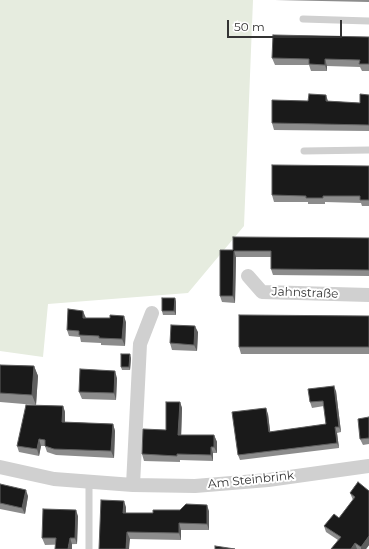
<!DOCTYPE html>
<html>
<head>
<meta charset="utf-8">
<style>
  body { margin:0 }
  #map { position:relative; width:369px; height:549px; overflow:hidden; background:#fff; font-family:Montserrat,sans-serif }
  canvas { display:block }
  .scale { position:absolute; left:227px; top:20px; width:115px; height:18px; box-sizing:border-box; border:2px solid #333; border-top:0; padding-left:5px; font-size:12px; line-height:14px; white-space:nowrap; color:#333; -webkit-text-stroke:3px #fff; paint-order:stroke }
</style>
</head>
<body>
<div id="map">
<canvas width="369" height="549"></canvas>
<div class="scale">50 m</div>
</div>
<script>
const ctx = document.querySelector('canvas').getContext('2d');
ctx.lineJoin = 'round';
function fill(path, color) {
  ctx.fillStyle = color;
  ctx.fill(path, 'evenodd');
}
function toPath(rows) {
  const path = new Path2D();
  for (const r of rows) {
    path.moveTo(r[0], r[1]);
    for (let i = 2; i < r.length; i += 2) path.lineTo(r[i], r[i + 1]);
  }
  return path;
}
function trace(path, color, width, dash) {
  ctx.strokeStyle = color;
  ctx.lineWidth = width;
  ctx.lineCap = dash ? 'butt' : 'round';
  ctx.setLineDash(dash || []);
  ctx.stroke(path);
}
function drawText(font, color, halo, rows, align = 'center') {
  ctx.font = font + ' Montserrat,sans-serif';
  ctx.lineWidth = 4;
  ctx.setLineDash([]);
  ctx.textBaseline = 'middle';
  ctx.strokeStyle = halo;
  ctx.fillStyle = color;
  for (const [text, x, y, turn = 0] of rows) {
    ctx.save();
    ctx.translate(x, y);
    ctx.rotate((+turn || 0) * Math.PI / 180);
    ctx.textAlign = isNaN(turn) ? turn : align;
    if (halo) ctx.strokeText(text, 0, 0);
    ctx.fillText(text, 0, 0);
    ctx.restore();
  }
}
const green = toPath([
  [0,0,253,0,244,226,188,293,48,304,43,357,0,351]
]);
const lane = toPath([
  [303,19,369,21],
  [304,151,369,150],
  [89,549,89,483]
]);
const street = toPath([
  [248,276,262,292,369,295],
  [0,467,54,479,133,485,195,486,268,480,369,466],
  [133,485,140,344,152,313]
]);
const wall = toPath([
  [275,0,369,0,369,2],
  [369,37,369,71,362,71,360,67,327,66,327,71,311,71,309,65,275,65,272,58],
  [369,95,369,131,274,130,272,123,308,101,328,101,360,103],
  [369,166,369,206,362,206,361,203,325,202,325,204,308,204,308,202,274,202,272,195],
  [369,238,369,276,273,275,271,269,271,257,236,257,235,303,222,302,220,296,233,250],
  [175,298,176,302,176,315,163,315,162,311],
  [369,316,369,354,241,354,239,347],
  [86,318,126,322,125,346,101,345,101,343,81,342,80,337,69,336,67,330],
  [198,332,197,351,172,350,170,343],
  [131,358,130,370,122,370,121,367],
  [0,365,34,366,38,376,36,405,0,402],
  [117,378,116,400,82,399,79,392],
  [336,391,341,432,337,433,339,448,240,460,238,455,268,414,270,432,326,424,324,406,312,408,310,402],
  [180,402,182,408,181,435,214,435,217,442,217,453,213,453,213,461,180,460,180,462,144,461,142,454,166,430],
  [63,406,65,412,65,422,113,424,115,431,114,458,56,455,47,452,45,446,41,446,39,456,19,452,17,446],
  [369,417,369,444,363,445,360,439],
  [358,482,369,545,366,549,331,549,338,540,326,532,324,526,339,518,353,500,350,493],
  [0,484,28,496,25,514,0,509],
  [126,507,126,513,153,513,209,511,209,530,181,530,181,540,130,539,99,549],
  [78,516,77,544,45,545,42,538]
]);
const shadedWall = toPath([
  [325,59,327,66,327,71,325,65],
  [326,95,328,101,326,101],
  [234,251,236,257,235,303,233,296],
  [175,298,176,302,176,315,174,311],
  [83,311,86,318,83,318],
  [124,316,126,322,125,346,122,339],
  [195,326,198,332,197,351,194,345],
  [130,354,131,358,130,370,129,367],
  [34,366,38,376,36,405,32,395],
  [115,371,117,378,116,400,114,393],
  [334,386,336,391,341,432,339,427],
  [180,402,182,408,181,441,178,435],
  [63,406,65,412,65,428,62,422],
  [266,408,268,414,271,438,269,432],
  [113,424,115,431,114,458,111,451],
  [335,427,337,433,339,448,337,443],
  [214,435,217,442,217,453,214,447],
  [39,439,41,446,39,456,37,449],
  [211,447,213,453,213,461,211,455],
  [26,490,28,496,25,514,22,508],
  [124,501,126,507,126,520,123,513],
  [207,505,209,511,209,530,207,524],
  [76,510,78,516,77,544,75,538],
  [179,523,181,530,181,540,179,533],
  [127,532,130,539,129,549,126,549],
  [369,536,369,545,366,549,361,549,361,547],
  [70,538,72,544,72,549,68,549],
  [355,543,357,549,351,549]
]);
const building = toPath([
  [273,35,369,37,369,64,359,64,360,60,325,59,325,65,309,64,309,59,272,58,273,35],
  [309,94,326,95,326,101,360,103,360,94,369,95,369,125,272,123,272,100,308,101,309,94],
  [272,165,369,166,369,200,360,200,360,196,323,196,323,198,306,198,306,196,272,195,272,165],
  [233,237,369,238,369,270,271,269,271,251,234,251,233,296,220,296,220,250,233,250,233,237],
  [162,298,175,298,174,311,162,311,162,298],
  [68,309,83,311,83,318,110,318,110,315,124,316,122,339,99,338,99,336,79,335,79,331,67,330,68,309],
  [239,315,369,316,369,347,239,347,239,315],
  [171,325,195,326,194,345,170,343,171,325],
  [121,354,130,354,129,367,121,367,121,354],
  [0,365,34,366,32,395,0,393,0,365],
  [80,369,115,371,114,393,79,392,80,369],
  [334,386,339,427,335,427,337,443,238,455,232,412,266,408,269,432,326,424,323,401,310,402,308,389,334,386],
  [166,402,180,402,178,435,214,435,214,447,211,447,211,455,177,454,177,456,142,454,143,429,166,430,166,402],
  [26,405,63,406,62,422,113,424,111,451,54,449,45,446,45,440,39,439,37,449,17,446,26,405],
  [369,417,369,438,360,439,358,419,369,417],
  [358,482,369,491,369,536,361,547,355,543,351,549,331,549,341,537,324,526,334,514,339,518,355,497,350,493,358,482],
  [0,484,26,490,22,508,0,503,0,484],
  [101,500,124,501,123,513,153,513,153,510,180,510,186,504,207,505,207,524,179,523,179,533,127,532,126,549,99,549,101,500],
  [43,509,76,510,75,538,70,538,68,549,55,549,56,538,42,538,43,509],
  [215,546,235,549,215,549,215,546]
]);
const streetNames = [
  ["Jahnstraße",305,293,2],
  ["Am Steinbrink",251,480,-6]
];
fill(green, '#e6ecdf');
trace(lane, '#d0d0d0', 7);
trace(street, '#d0d0d0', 14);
fill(wall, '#8c8c8c');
fill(shadedWall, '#5f5f5f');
fill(building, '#1a1a1a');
trace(building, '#5f5f5f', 1);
drawText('12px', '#333', '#fff', streetNames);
</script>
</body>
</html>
